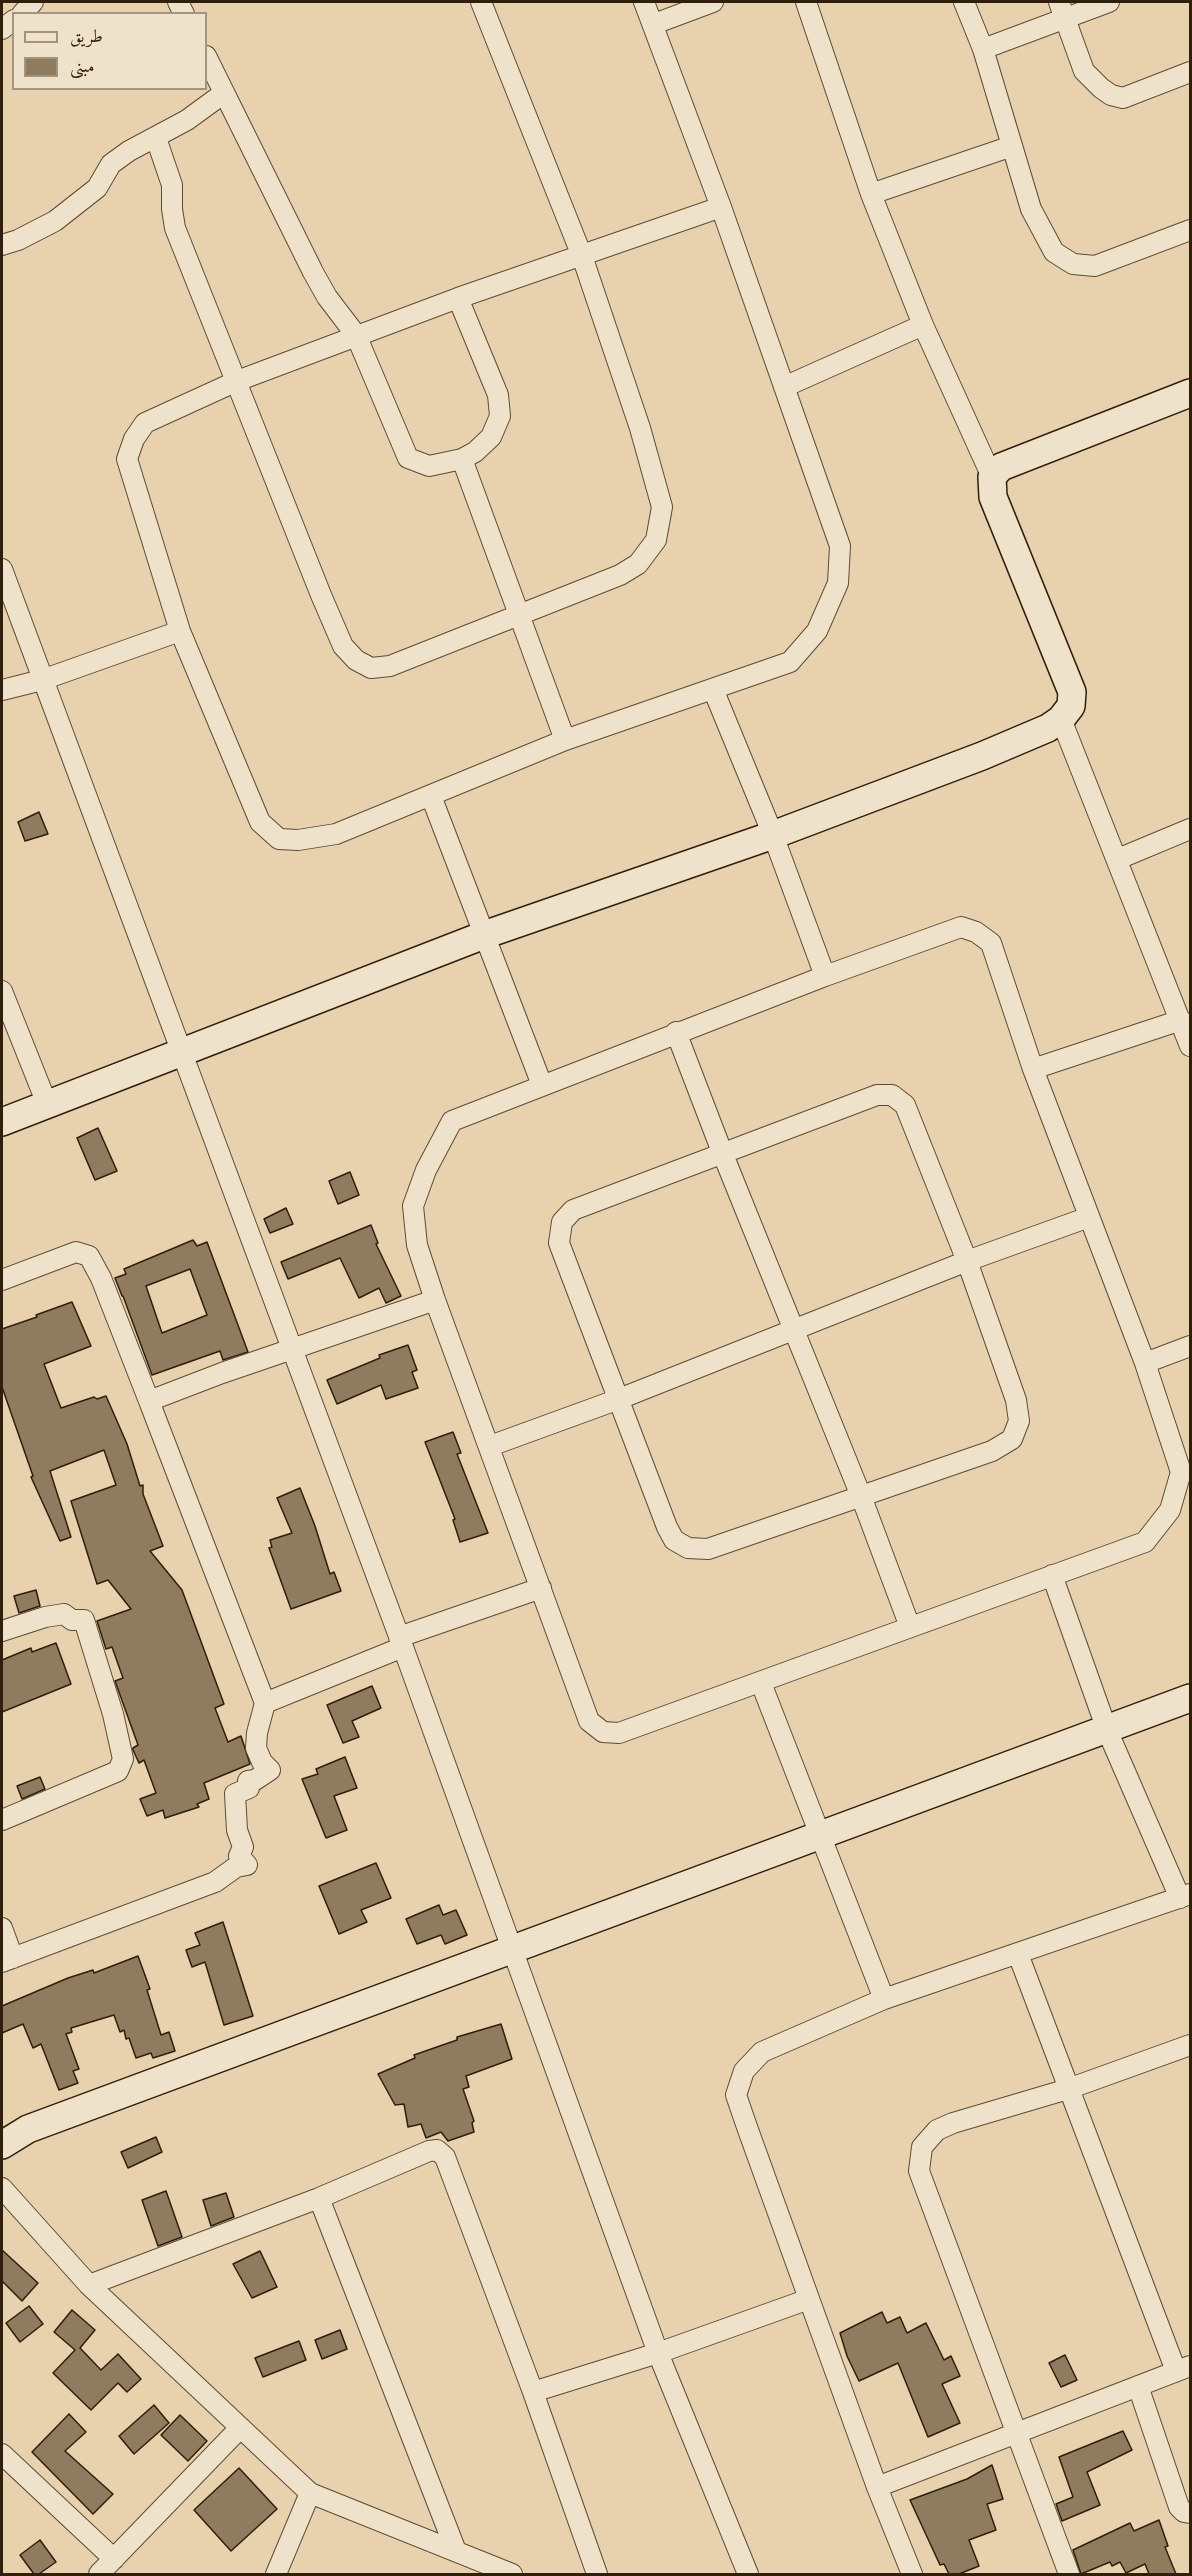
<!DOCTYPE html>
<html>
<head>
<meta charset="utf-8">
<style>
  body { margin:0 }
  #map { position:relative; width:1192px; height:2576px; overflow:hidden; background:#e7d2ad; font-family:"IM FELL Double Pica",Amiri,serif }
  canvas { display:block }
  .frame { position:absolute; inset:0; border:3px solid #2f1e0b; pointer-events:none }
  .legend { position:absolute; left:12px; top:12px; width:195px; height:78px; box-sizing:border-box; background:#efe2ca; border:2px solid #a2947e; margin:0; padding:8px 10px; list-style:none; font-size:18px; color:#2f1e0b }
  .legend li { display:flex; align-items:center; gap:12px; height:30px }
  .legend b { width:30px; border:2px solid #a2947e }
</style>
</head>
<body>
<div id="map">
<canvas width="1192" height="2576"></canvas>
<div class="frame"></div>
<ul class="legend">
<li><b style="height:8px;background:#efe2ca"></b>طريق</li>
<li><b style="height:16px;background:#8f7c5f"></b>مبنى</li>
</ul>
</div>
<script>
const ctx = document.querySelector('canvas').getContext('2d');
ctx.lineJoin = 'round';
function fill(path, color) {
  ctx.fillStyle = color;
  ctx.fill(path, 'evenodd');
}
function toPath(rows) {
  const path = new Path2D();
  for (const r of rows) {
    path.moveTo(r[0], r[1]);
    for (let i = 2; i < r.length; i += 2) path.lineTo(r[i], r[i + 1]);
  }
  return path;
}
function trace(path, color, width, dash) {
  ctx.strokeStyle = color;
  ctx.lineWidth = width;
  ctx.lineCap = dash ? 'butt' : 'round';
  ctx.setLineDash(dash || []);
  ctx.stroke(path);
}
const building = toPath([
  [39,812,48,834,25,841,18,822,39,812],
  [98,1128,117,1171,95,1180,77,1138,98,1128],
  [350,1172,359,1195,338,1204,329,1181,350,1172],
  [286,1208,293,1224,270,1233,264,1219,286,1208],
  [371,1225,378,1243,376,1244,401,1296,386,1303,379,1288,359,1298,340,1258,288,1279,281,1262,371,1225],
  [193,1240,197,1246,207,1242,248,1352,223,1360,220,1351,152,1375,123,1296,122,1296,115,1278,126,1274,124,1269,193,1240],
  [190,1269,207,1315,162,1333,146,1286,190,1269],
  [72,1302,91,1346,44,1364,61,1408,94,1397,97,1399,106,1396,127,1444,140,1486,143,1485,143,1494,163,1546,150,1551,182,1590,224,1704,215,1708,228,1742,241,1736,250,1764,204,1783,209,1799,197,1804,199,1807,165,1818,163,1810,147,1816,140,1799,156,1793,144,1760,139,1763,133,1750,133,1748,138,1745,115,1681,123,1678,112,1647,106,1649,97,1621,131,1609,108,1580,97,1584,71,1501,116,1485,104,1450,50,1471,71,1537,60,1541,31,1477,33,1476,2,1387,2,1329,37,1317,36,1315,72,1302],
  [408,1345,417,1370,412,1372,418,1388,386,1399,381,1385,337,1404,327,1380,380,1358,379,1355,408,1345],
  [453,1432,461,1453,457,1454,488,1533,460,1542,453,1520,455,1519,425,1442,453,1432],
  [300,1488,315,1526,330,1574,334,1572,341,1591,291,1609,269,1548,272,1547,270,1540,292,1533,277,1498,300,1488],
  [36,1590,40,1606,19,1613,14,1596,36,1590],
  [56,1643,71,1684,2,1712,2,1660,31,1648,32,1652,56,1643],
  [372,1686,381,1708,352,1721,359,1737,343,1743,327,1705,372,1686],
  [345,1757,357,1788,334,1796,347,1830,326,1838,302,1779,318,1774,316,1769,345,1757],
  [40,1777,45,1789,22,1799,17,1786,40,1777],
  [376,1863,391,1898,361,1910,367,1922,339,1934,319,1886,376,1863],
  [439,1905,443,1915,456,1910,467,1935,445,1944,441,1935,417,1944,406,1919,439,1905],
  [223,1922,253,2016,224,2025,205,1962,192,1967,186,1950,200,1945,195,1933,223,1922],
  [138,1956,150,1989,147,1990,161,2035,169,2032,175,2051,153,2058,151,2053,136,2058,129,2038,126,2039,124,2030,120,2032,114,2015,71,2028,72,2032,66,2034,79,2069,73,2071,78,2083,59,2090,41,2044,33,2048,23,2024,2,2033,2,2006,68,1978,93,1970,94,1973,138,1956],
  [501,2024,512,2059,466,2076,469,2087,463,2089,474,2121,472,2123,474,2132,448,2141,441,2132,426,2138,421,2124,408,2127,404,2104,395,2105,378,2074,415,2058,414,2055,457,2040,457,2037,501,2024],
  [156,2137,162,2152,128,2168,121,2152,156,2137],
  [166,2191,182,2237,158,2246,142,2200,166,2191],
  [226,2193,234,2217,211,2226,203,2200,226,2193],
  [2,2250,38,2283,22,2301,2,2281,2,2250],
  [260,2251,277,2287,252,2298,233,2264,260,2251],
  [29,2306,43,2324,20,2342,6,2323,29,2306],
  [72,2310,95,2330,80,2348,101,2370,118,2354,141,2379,127,2392,118,2383,91,2410,53,2373,75,2350,54,2332,72,2310],
  [882,2312,887,2323,900,2317,907,2333,926,2323,944,2360,951,2356,960,2376,942,2384,960,2423,928,2437,898,2363,859,2381,847,2356,840,2333,882,2312],
  [340,2330,347,2349,322,2359,315,2340,340,2330],
  [299,2341,306,2360,263,2377,255,2358,299,2341],
  [1065,2355,1077,2380,1061,2387,1049,2363,1065,2355],
  [154,2405,169,2423,134,2454,119,2436,154,2405],
  [69,2414,86,2432,65,2451,113,2494,93,2514,32,2452,69,2414],
  [180,2415,207,2441,188,2461,161,2435,180,2415],
  [1123,2431,1132,2450,1087,2472,1100,2505,1062,2521,1056,2504,1073,2497,1059,2457,1123,2431],
  [992,2465,1003,2499,987,2504,996,2530,969,2540,979,2566,959,2574,949,2574,944,2564,940,2565,910,2500,967,2479,992,2465],
  [239,2468,277,2509,231,2551,194,2510,239,2468],
  [1159,2520,1168,2546,1165,2547,1176,2574,1149,2574,1145,2564,1126,2573,1120,2562,1112,2566,1110,2562,1081,2574,1073,2550,1130,2523,1134,2531,1159,2520],
  [40,2540,56,2562,39,2574,34,2574,20,2555,40,2540]
]);
const street = toPath([
  [178,2,184,14],
  [644,2,721,207,840,546,838,583,817,631,790,662,565,740,336,834,298,840,279,839,260,822,180,631,127,459,134,439,145,423,237,381,458,298,721,207],
  [806,2,871,194,923,325,992,477],
  [964,2,983,49,1031,209,1054,252,1073,264,1095,266,1190,230],
  [1059,2,1084,71,1101,88,1111,95,1123,98,1190,72],
  [22,14,33,2],
  [654,24,713,2],
  [2,29,14,20],
  [983,49,1109,2],
  [206,56,313,272,327,297,356,335,408,458,429,466,462,459,565,740],
  [156,138,172,185,172,209,175,228,321,595,343,646,356,660,371,668,390,666,620,575,638,564,656,540,662,507,640,428,582,256,481,2],
  [871,194,1012,146],
  [2,245,18,240,55,221,97,188,111,164,129,151,187,120,224,93],
  [458,298,498,395,500,416,491,437,475,452,462,459],
  [784,387,923,325],
  [2,569,403,1647,658,2353,748,2574],
  [713,689,773,835,825,976,452,1121,426,1170,413,1206,417,1245,435,1300,589,1721,603,1732,619,1733,1145,1542,1170,1510,1181,1472,1145,1363,1033,1069,991,943,976,932,961,927,825,976],
  [2,690,42,680,180,631],
  [1061,719,1190,1046],
  [431,796,542,1085],
  [1118,859,1190,829],
  [2,991,47,1104],
  [676,1032,722,1152,861,1496,910,1627],
  [1033,1069,1181,1020],
  [877,1095,892,1095,905,1105,967,1261,1016,1400,1019,1421,1012,1439,992,1451,708,1549,688,1548,674,1540,667,1527,559,1243,562,1222,573,1210,877,1095],
  [2,1280,76,1252,89,1256,101,1278,149,1401,222,1373,435,1300],
  [1145,1363,1190,1346],
  [490,1446,619,1399,967,1261,1089,1217],
  [1052,1575,1107,1730,1180,1898],
  [2,1631,45,1617,64,1614,72,1620,84,1620,113,1714,123,1759,118,1771,2,1820],
  [399,1637,541,1588],
  [761,1683,884,1999],
  [265,1703,403,1647],
  [2,1928,13,1958],
  [1018,1954,1176,2371],
  [2,1962,215,1882,236,1867,247,1865,239,1856,243,1847,237,1830,235,1794,249,1788,248,1781,255,1780,270,1770,262,1762,256,1748,257,1733,265,1703,149,1401],
  [2,2188,89,2285,310,2493,512,2574],
  [319,2198,456,2551],
  [89,2285,319,2198,429,2151,437,2150,445,2157,533,2392],
  [1138,2386,1179,2507,1184,2512,1190,2513],
  [2,2454,114,2559],
  [877,2487,1190,2366],
  [99,2574,240,2428],
  [276,2574,310,2493],
  [597,2574,533,2392,658,2353,809,2299],
  [912,2574,877,2487,747,2127,736,2095,744,2071,762,2052,884,1999,1190,1894],
  [1069,2574,919,2171,922,2147,937,2130,953,2123,1068,2089,1190,2045]
]);
const secondary = toPath([
  [2,1122,484,935,773,835,982,756,1048,728,1061,719,1071,706,1072,692,993,497,992,477,1001,467,1190,393],
  [2,2145,28,2129,1190,1698]
]);
fill(building, '#8f7c5f');
trace(building, '#2f1e0b', 1.5);
trace(street, '#5d4b34', 22);
trace(secondary, '#2f1e0b', 30);
trace(street, '#efe2ca', 20);
trace(secondary, '#efe2ca', 27);
</script>
</body>
</html>
